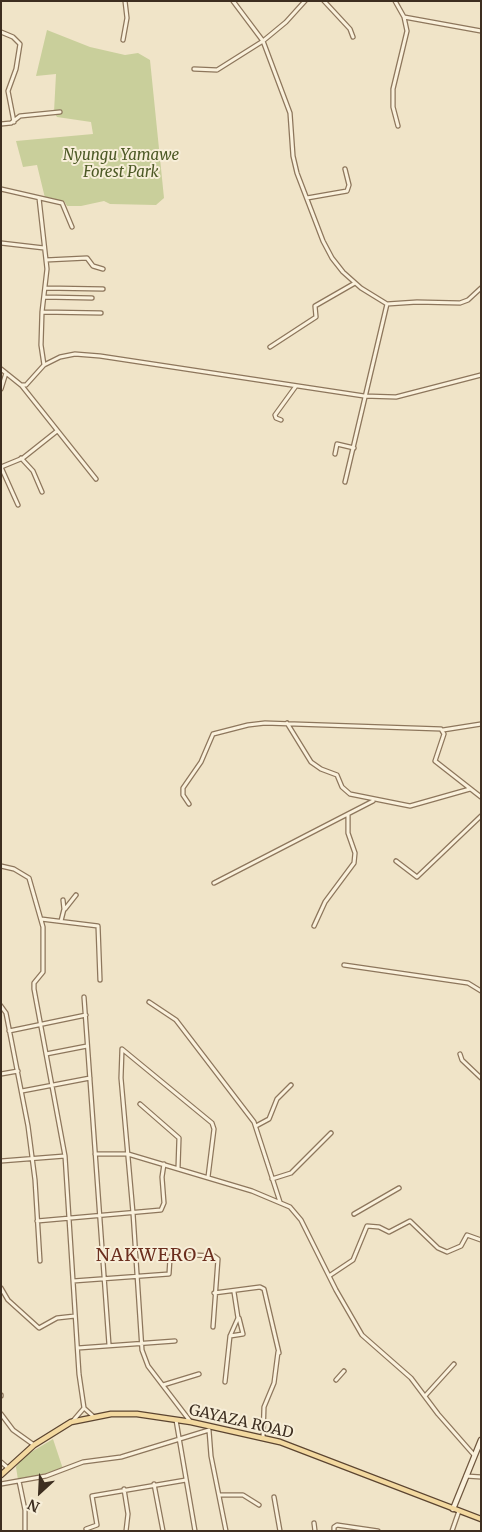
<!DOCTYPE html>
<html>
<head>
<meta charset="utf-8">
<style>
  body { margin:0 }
  #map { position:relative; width:482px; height:1532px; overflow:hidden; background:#f0e4c8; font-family:Merriweather,serif }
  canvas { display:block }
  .frame { position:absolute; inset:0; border:2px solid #3d2e20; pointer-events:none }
  .north { position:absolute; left:15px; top:1467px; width:50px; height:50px; -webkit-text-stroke:4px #f7eed8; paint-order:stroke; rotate:205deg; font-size:14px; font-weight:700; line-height:20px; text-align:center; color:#3d2e20 }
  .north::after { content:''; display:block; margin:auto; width:18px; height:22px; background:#3d2e20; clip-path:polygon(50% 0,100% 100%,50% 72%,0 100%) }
</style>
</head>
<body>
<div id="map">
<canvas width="482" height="1532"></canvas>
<div class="frame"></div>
<div class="north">N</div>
</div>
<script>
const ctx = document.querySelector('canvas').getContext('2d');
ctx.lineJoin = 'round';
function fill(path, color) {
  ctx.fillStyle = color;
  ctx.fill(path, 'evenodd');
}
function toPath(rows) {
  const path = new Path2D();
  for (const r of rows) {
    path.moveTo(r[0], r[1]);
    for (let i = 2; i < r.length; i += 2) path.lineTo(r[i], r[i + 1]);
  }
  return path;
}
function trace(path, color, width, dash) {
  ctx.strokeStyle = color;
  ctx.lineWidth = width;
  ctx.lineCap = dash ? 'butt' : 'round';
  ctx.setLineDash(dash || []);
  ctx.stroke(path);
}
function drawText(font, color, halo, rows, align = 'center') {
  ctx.font = font + ' Merriweather,serif';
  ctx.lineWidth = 4;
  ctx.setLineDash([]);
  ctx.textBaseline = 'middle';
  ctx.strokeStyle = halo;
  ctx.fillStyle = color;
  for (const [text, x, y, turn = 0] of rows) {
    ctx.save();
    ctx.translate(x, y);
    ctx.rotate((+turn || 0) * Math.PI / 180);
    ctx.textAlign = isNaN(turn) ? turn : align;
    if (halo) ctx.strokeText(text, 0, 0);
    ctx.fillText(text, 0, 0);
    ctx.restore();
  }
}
const green = toPath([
  [47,30,90,47,125,55,138,53,150,60,164,198,156,205,110,204,104,201,81,206,67,206,64,201,45,198,37,165,23,167,16,141,93,134,91,122,57,117,54,112,56,74,36,76],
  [53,1439,63,1469,18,1480,16,1467,23,1457]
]);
const street = toPath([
  [233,1,263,41,290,113,293,156,297,173,323,241,332,258,343,272,361,288,387,304,417,302,460,303,468,300,481,288],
  [324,1,350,29,353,37],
  [395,1,404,17,407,31,393,89,393,107,398,126],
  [404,17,481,31],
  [1,32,13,37,20,44,16,69,8,91,14,122],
  [123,40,127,18,125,1],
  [194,69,217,70,263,41,286,22,305,1],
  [1,124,11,123,20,116,60,112],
  [1,189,62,203,72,227],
  [39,198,47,269,42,312,41,345,44,365],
  [307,198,347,191,349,185,345,169],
  [1,243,44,248],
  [46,260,87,258,93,266,103,269],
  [45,288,103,289],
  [44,297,92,298],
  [42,312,101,313],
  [270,347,316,317,315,306,355,283],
  [1,369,21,385,26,385,44,365,60,357,75,354,100,356,364,396,396,397,481,375],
  [22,386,96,479],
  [1,389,6,373],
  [281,420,276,418,275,415,296,386],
  [335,454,337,444,354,448],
  [21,458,33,471,42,492],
  [1,467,23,458,57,431],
  [1,467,18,505],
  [345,482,387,304],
  [287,723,311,762,321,769,337,775,342,787,350,794,410,806,470,789],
  [443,730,481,724],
  [189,804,183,795,183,788,201,762,213,734,248,725,265,723,441,729,444,734,435,761,481,797],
  [396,861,417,877,481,816],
  [1,866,14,869,29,878,43,927,43,972,34,983,34,989,65,1156,79,1374,84,1408,94,1417],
  [214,883,373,801],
  [65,909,76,895],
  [41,919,98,926,100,980],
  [61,921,64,909,63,900],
  [314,926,325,902,354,863,355,853,348,833,348,814],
  [344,965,468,983,481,991],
  [84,997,109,1345],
  [149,1002,176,1020,254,1122,280,1202],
  [1,1006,6,1013,28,1126,35,1180,40,1261],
  [9,1031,86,1015],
  [46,1054,87,1046],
  [460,1054,462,1060,481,1078],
  [1,1074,18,1071],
  [22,1091,90,1078],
  [140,1104,179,1138,178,1168],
  [256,1126,269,1119,277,1099,291,1085],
  [95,1154,128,1154,252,1191,290,1207,301,1220,336,1290,362,1335,411,1378,438,1414,474,1455],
  [1,1161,65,1156],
  [272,1179,291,1173,331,1133],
  [354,1214,399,1188],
  [37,1221,161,1210,164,1203,162,1177,164,1164],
  [329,1276,353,1260,367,1226,379,1227,389,1232,410,1221,438,1248,447,1252,461,1246,467,1235,481,1240],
  [73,1281,169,1274,170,1258,173,1254,214,1256,218,1259,213,1327],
  [1,1288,8,1300,39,1328,57,1318,75,1316],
  [214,1293,260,1287,264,1289,279,1353],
  [230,1336,243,1334,239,1318],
  [78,1348,175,1341],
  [336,1380,344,1371],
  [225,1382,230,1336,238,1318,234,1292],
  [163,1385,199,1374],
  [1,1395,1,1396],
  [425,1396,454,1364],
  [1,1414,13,1430,34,1445],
  [176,1420,195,1531],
  [190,1421,148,1366,142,1350,133,1213,121,1078,122,1049,212,1123,214,1129,208,1177],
  [72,1422,84,1408],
  [209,1430,211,1456,226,1531],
  [263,1437,264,1407,274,1383,278,1352],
  [1,1462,8,1468],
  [466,1476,481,1477],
  [19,1481,25,1510,25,1531],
  [1,1484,46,1476,83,1462,121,1457,209,1430],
  [154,1484,163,1531],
  [124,1489,128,1514,126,1531],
  [220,1495,243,1495,259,1505],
  [274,1497,280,1531],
  [314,1523,315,1531],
  [86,1529,97,1525,92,1496,186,1480],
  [334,1531,334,1527,337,1525,378,1531],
  [452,1531,459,1511]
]);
const secondary = toPath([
  [453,1509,481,1440]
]);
const primary = toPath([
  [1,1475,34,1445,71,1422,111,1414,137,1414,191,1422,280,1442,481,1519]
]);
const parkNames = [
  ["Nyungu Yamawe",121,156],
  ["Forest Park",121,173]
];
const streetNames = [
  ["GAYAZA ROAD",241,1422,13]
];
const quarterNames = [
  ["NAKWERO A",156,1256]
];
fill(green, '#c9cf9b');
trace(street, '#8d765c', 5.5);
trace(secondary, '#6f573f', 7);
trace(primary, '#5b4430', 7);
trace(street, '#faf1dc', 3);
trace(secondary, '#faf1dc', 4.5);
trace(primary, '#f3d9a0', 4.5);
drawText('italic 15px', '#4d5a26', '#f7eed8', parkNames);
drawText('15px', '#3d2e20', '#f7eed8', streetNames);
ctx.letterSpacing = '1px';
drawText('18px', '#6b2e1e', '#f7eed8', quarterNames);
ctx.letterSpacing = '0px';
</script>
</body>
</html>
